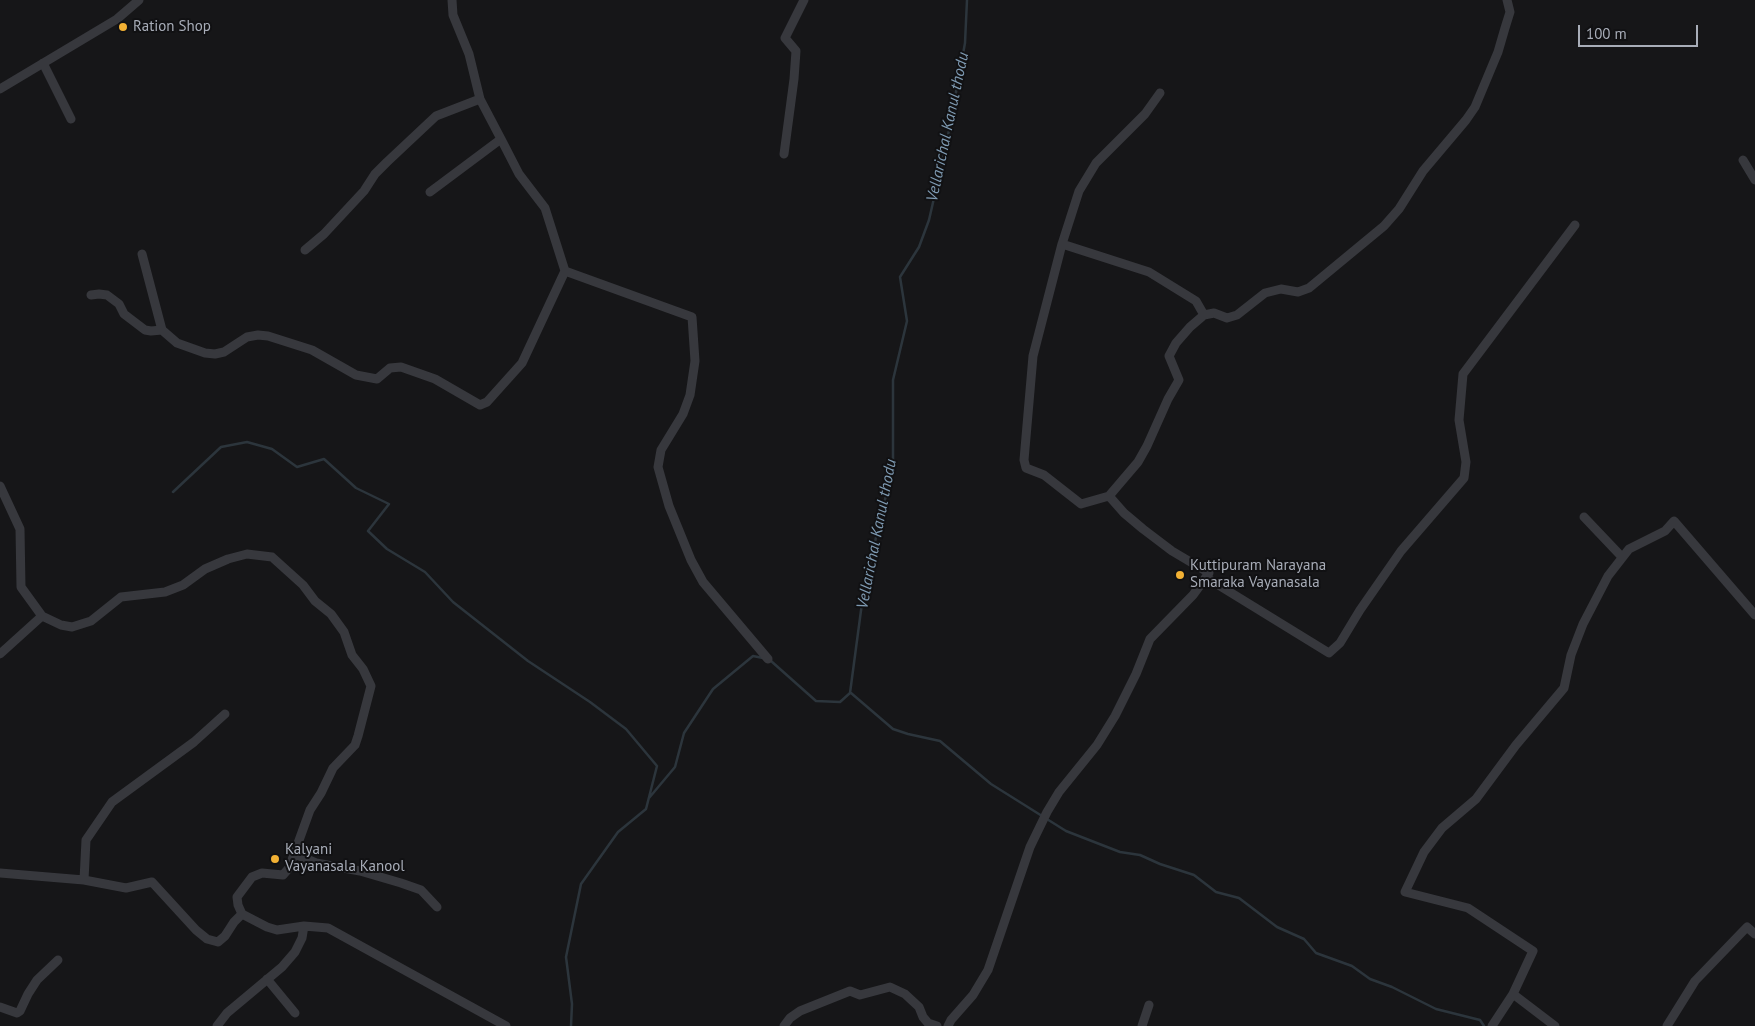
<!DOCTYPE html>
<html>
<head>
<meta charset="utf-8">
<style>
  body { margin:0 }
  #map { position:relative; width:1755px; height:1026px; overflow:hidden; background:#161618; font-family:"PT Sans",sans-serif }
  canvas { display:block }
  .scale { position:absolute; left:1578px; top:25px; width:120px; height:22px; box-sizing:border-box; border:2px solid #a8adb8; border-top:0; padding-left:6px; font-size:15px; line-height:18px; white-space:nowrap; color:#a8adb8; -webkit-text-stroke:4px #111113; paint-order:stroke }
</style>
</head>
<body>
<div id="map">
<canvas width="1755" height="1026"></canvas>
<div class="scale">100 m</div>
</div>
<script>
const ctx = document.querySelector('canvas').getContext('2d');
ctx.lineJoin = 'round';
function toPath(rows) {
  const path = new Path2D();
  for (const r of rows) {
    path.moveTo(r[0], r[1]);
    for (let i = 2; i < r.length; i += 2) path.lineTo(r[i], r[i + 1]);
  }
  return path;
}
function trace(path, color, width, dash) {
  ctx.strokeStyle = color;
  ctx.lineWidth = width;
  ctx.lineCap = dash ? 'butt' : 'round';
  ctx.setLineDash(dash || []);
  ctx.stroke(path);
}
function drawText(font, color, halo, rows, align = 'center') {
  ctx.font = font + ' "PT Sans",sans-serif';
  ctx.lineWidth = 4;
  ctx.setLineDash([]);
  ctx.textBaseline = 'middle';
  ctx.strokeStyle = halo;
  ctx.fillStyle = color;
  for (const [text, x, y, turn = 0] of rows) {
    ctx.save();
    ctx.translate(x, y);
    ctx.rotate((+turn || 0) * Math.PI / 180);
    ctx.textAlign = isNaN(turn) ? turn : align;
    if (halo) ctx.strokeText(text, 0, 0);
    ctx.fillText(text, 0, 0);
    ctx.restore();
  }
}
const stream = toPath([
  [173,492,221,447,247,442,272,449,297,467,324,459,356,488,389,504,368,531,387,549,425,572,453,602,528,661,590,702,626,729,657,766,646,809,618,832,581,884,566,957,572,1004,571,1026],
  [771,661,816,701,840,702,850,693,864,588,893,466,893,380,907,321,900,277,919,247,929,220,947,141,965,43,967,0],
  [851,693,893,729,908,734,940,741,991,784,1066,831,1120,852,1140,855,1160,864,1194,875,1216,892,1239,898,1277,927,1304,939,1316,953,1352,966,1370,979,1392,987,1436,1009,1480,1020,1484,1026],
  [649,798,675,767,684,733,713,689,753,656,763,658]
]);
const minor = toPath([
  [43,63,71,119],
  [0,89,117,19,139,0],
  [784,154,794,79,796,51,785,38,804,0],
  [1743,160,1755,180],
  [430,192,501,139,480,99],
  [1062,244,1149,272,1196,301,1204,315],
  [305,250,324,234,364,191,375,174,387,162,436,116,480,99,469,54,453,15,452,0],
  [142,254,162,330,177,343,205,353,215,354,224,352,247,337,258,335,268,336,312,350,356,375,377,379,390,368,401,367,435,379,480,405,487,402,522,363,565,271,545,208,519,174,501,139],
  [565,271,692,317,695,361,690,395,683,414,661,450,658,467,669,506,691,560,703,582,768,659],
  [91,295,99,294,107,295,119,304,124,314,145,330,151,331,162,330],
  [0,486,20,529,21,587,42,616,61,625,72,627,91,621,121,597,165,592,183,585,205,569,228,559,247,554,272,557,303,585,315,601,331,614,344,632,352,655,363,669,371,686,358,736,355,745,333,768,321,793,310,810,289,868,283,875,262,873,252,877,237,897,238,905,242,914],
  [1109,496,1081,504,1044,475,1026,468,1024,460,1033,356,1062,244,1079,191,1096,163,1145,114,1160,93],
  [1584,517,1622,557],
  [1207,578,1329,653,1340,643,1360,610,1401,551,1464,478,1466,462,1459,420,1463,374,1575,225],
  [0,654,42,616],
  [295,854,316,863,360,871,401,883,421,890,437,907],
  [0,873,84,880,126,888,152,882,196,930,207,939,218,942,225,936,234,922,242,914,267,927,277,930,304,926,302,938,295,952,282,967,227,1013,217,1026],
  [84,880,86,840,112,802,194,742,225,714],
  [304,926,328,928,506,1026],
  [267,979,295,1013],
  [1513,994,1555,1026],
  [0,1007,17,1013,20,1011,28,994,37,980,58,960],
  [784,1026,790,1018,800,1011,850,991,860,995,890,987,905,994,919,1007,923,1017,928,1023,937,1026],
  [948,1026,951,1020,973,995,988,970,1030,847,1047,812,1059,792,1097,745,1115,716,1136,674,1150,639,1193,595,1209,573,1172,551,1143,529,1124,513,1109,496,1138,462,1147,446,1168,399,1179,380,1169,356,1176,343,1190,327,1204,315,1214,313,1227,318,1237,315,1265,293,1281,289,1298,292,1309,288,1384,226,1399,209,1423,171,1466,120,1475,107,1498,52,1505,28,1510,12,1507,0],
  [1142,1026,1149,1005],
  [1492,1026,1513,994,1533,951,1468,908,1405,892,1424,852,1442,828,1476,799,1516,745,1564,688,1571,655,1583,624,1608,576,1629,549,1665,531,1674,521,1755,615],
  [1667,1026,1695,981,1747,927,1755,934]
]);
const markers = [
  [123,27,5,"#f2b134"],
  [1180,575,5,"#f2b134"],
  [275,859,5,"#f2b134"]
];
const poiNames = [
  ["Ration Shop",133,27],
  ["Kuttipuram Narayana",1190,566],
  ["Smaraka Vayanasala",1190,583],
  ["Kalyani",285,850],
  ["Vayanasala Kanool",285,867]
];
const waterNames = [
  ["Vellarichal Kanul thodu",948,127,-78],
  ["Vellarichal Kanul thodu",877,534,-79]
];
trace(stream, '#2c353c', 2.5);
trace(minor, '#37383d', 9);
for (const [x, y, r, color] of markers) {
  const dot = new Path2D();
  dot.arc(x, y, r, 0, 2 * Math.PI);
  ctx.fillStyle = color;
  ctx.fill(dot);
  trace(dot, '#111113', 2);
}
drawText('15px', '#a8adb8', '#111113', poiNames, 'left');
drawText('italic 16px', '#7f9bb3', '#111113', waterNames);
</script>
</body>
</html>
